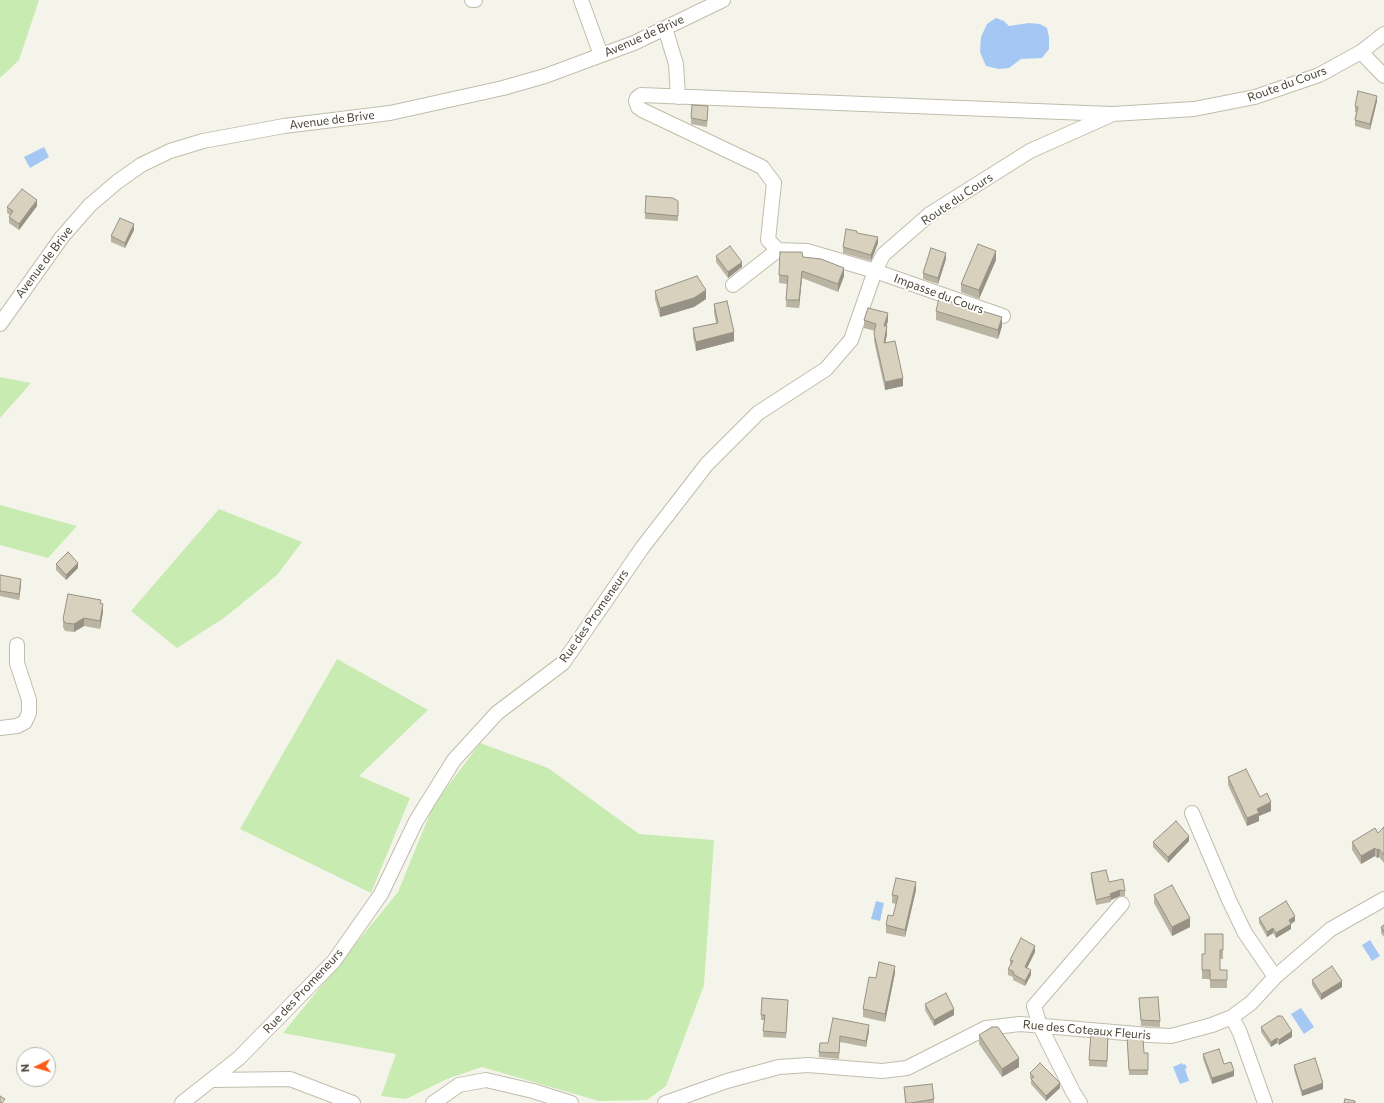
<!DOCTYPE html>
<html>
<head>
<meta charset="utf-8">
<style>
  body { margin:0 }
  #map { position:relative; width:1384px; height:1103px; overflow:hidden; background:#f5f4ea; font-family:Commissioner,sans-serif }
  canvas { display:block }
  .north { position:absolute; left:16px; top:1047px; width:40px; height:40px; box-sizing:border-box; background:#fff; border:1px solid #b7b5af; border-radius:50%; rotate:265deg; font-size:11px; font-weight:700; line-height:16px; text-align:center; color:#4a4537 }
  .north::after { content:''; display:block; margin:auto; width:14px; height:18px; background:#ff5d17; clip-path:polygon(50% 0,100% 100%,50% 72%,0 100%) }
</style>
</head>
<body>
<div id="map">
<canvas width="1384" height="1103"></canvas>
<div class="north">N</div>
</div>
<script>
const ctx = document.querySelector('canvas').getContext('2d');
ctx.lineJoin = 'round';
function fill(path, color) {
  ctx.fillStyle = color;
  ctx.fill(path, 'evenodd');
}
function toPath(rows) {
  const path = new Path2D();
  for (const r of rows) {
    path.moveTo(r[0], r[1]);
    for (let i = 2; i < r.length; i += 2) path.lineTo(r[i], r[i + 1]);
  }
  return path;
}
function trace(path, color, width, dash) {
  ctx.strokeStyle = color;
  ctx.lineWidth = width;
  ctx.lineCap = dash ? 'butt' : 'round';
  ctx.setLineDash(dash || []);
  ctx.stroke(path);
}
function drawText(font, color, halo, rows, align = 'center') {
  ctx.font = font + ' Commissioner,sans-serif';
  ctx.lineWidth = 3.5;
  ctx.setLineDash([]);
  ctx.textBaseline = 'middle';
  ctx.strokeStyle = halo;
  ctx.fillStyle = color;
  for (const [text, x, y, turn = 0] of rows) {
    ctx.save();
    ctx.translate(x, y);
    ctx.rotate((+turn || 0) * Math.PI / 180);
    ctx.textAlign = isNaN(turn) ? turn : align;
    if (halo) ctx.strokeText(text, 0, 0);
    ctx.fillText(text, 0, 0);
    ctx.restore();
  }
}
const green = toPath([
  [0,0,39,0,19,60,0,78],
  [0,377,31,383,0,418],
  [0,505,77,526,48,558,0,545],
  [219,509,302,542,277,575,224,618,177,648,131,611],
  [337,659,428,710,359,776,410,798,371,893,240,829],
  [480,743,548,768,639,834,714,840,704,985,666,1086,647,1100,599,1101,482,1067,447,1079,406,1099,381,1096,396,1054,283,1033,398,892,433,806]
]);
const water = toPath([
  [996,18,1004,21,1009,26,1029,23,1040,24,1047,28,1049,37,1049,49,1042,58,1021,59,1009,68,999,69,986,66,980,52,981,37,987,24],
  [44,147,49,157,30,168,24,157],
  [876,901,884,903,880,921,871,919],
  [1370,940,1380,956,1372,961,1362,945],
  [1301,1008,1314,1027,1304,1034,1291,1014],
  [1182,1063,1183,1065,1185,1064,1187,1068,1185,1069,1189,1081,1180,1084,1173,1067]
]);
const minor = toPath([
  [472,0,475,0],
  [581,0,601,55],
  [665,28,676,64,678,97],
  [1361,52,1384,76],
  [733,285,778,250],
  [1003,316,875,271,807,251,778,250,768,240,774,183,762,167,642,110,638,107,636,101,637,98,641,95,1111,114],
  [0,324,62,237,90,205,117,182,141,165,170,151,203,141,284,126,390,113,503,88,545,76,634,43,723,0],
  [0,728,17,726,25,722,29,713,29,700,17,663,17,645],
  [1192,813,1229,900,1245,933,1275,977],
  [1232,1017,1240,1033,1265,1103],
  [213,1080,290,1079,353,1103],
  [182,1103,239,1058,334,961,381,894,416,821,454,760,497,713,563,663,642,548,707,464,758,413,826,369,851,340,875,271,883,255,930,214,1030,151,1113,114,1194,109,1255,97,1319,75,1361,52,1384,34],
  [433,1103,459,1085,486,1080,533,1091,571,1103],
  [665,1103,727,1081,779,1067,808,1065,882,1071,907,1068,986,1028,1020,1024,1149,1035,1171,1036,1212,1025,1232,1017,1251,1003,1275,977,1331,929,1384,899],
  [1080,1103,1073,1092,1040,1026,1034,1006,1122,904]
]);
const wall = toPath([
  [1377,101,1370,130,1355,126,1355,120,1356,112,1355,112,1355,106],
  [708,111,707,127,691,124,691,118],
  [678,201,678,221,645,219,645,213],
  [37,206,19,230,9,223,9,217,10,215,7,213,7,207],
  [134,230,125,248,111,242,111,236],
  [857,234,878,243,871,261,843,253,843,247],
  [716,256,742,267,728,278,716,262],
  [803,257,844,276,838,292,802,278,799,308,786,307,787,284,779,283,779,275],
  [946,259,938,284,923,279,923,273],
  [996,260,979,299,961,292,961,284],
  [655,291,706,299,694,307,660,317,655,299],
  [714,304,734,341,696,351,693,337,693,328,716,323,714,313],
  [936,311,1002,326,998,339,936,320],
  [864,320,888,321,886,326,887,334,885,343,903,386,885,390,874,341,875,331,864,328],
  [56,564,78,568,66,580,56,570],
  [0,575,21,585,19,600,0,596],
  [101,603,103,612,100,629,84,626,74,632,65,631,63,627,63,619],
  [1228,777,1260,797,1271,811,1259,816,1259,821,1247,826,1228,785],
  [1384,827,1384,863,1379,857,1377,858,1375,856,1361,864,1352,850,1352,842,1378,833],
  [1189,841,1168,863,1153,847,1153,842],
  [1091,873,1125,891,1125,896,1120,896,1111,900,1111,902,1096,905,1091,879],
  [916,890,905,937,886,933,886,925,893,916,896,904,892,903,892,895],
  [1154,895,1190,927,1172,936,1154,903],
  [1259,918,1295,921,1291,924,1291,929,1276,938,1273,933,1267,937,1259,923],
  [1384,925,1384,937,1381,933,1381,927],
  [1223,934,1223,959,1220,959,1220,970,1227,970,1227,988,1210,988,1210,979,1202,979,1202,954,1205,954],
  [1035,952,1027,968,1031,975,1025,986,1013,980,1013,977,1008,975,1008,969,1010,966,1010,960],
  [895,973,885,1022,863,1017,863,1009,876,978],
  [1312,980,1342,987,1321,1000,1312,985],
  [1139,998,1160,1021,1160,1027,1141,1026],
  [925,1004,954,1015,934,1026,925,1010],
  [788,1006,786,1038,763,1037,764,1020,761,1020,761,1015],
  [833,1018,869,1031,866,1047,840,1042,839,1059,819,1057,819,1052,828,1043],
  [1261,1027,1292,1037,1279,1045,1277,1043,1271,1047,1261,1032],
  [979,1035,1019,1067,1002,1077,979,1044],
  [1127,1036,1144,1053,1148,1053,1148,1075,1129,1075],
  [1108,1040,1107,1067,1089,1066,1089,1060],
  [1203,1054,1224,1064,1234,1076,1212,1084,1203,1059],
  [1294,1065,1323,1089,1302,1096,1294,1070],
  [1030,1073,1060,1088,1046,1101,1031,1084,1031,1079,1030,1078],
  [904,1087,934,1099,934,1103,905,1103]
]);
const shadedWall = toPath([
  [1377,96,1377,101,1370,130,1370,124],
  [37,200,37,206,19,230,19,224],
  [134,224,134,230,125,248,125,243],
  [878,237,878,243,871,261,871,255],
  [996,251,996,260,979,299,979,290],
  [946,253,946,259,938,284,938,278],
  [742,262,742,267,728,278,728,272],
  [844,268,844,276,838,292,838,284],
  [802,271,802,278,799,308,799,300],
  [706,290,706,299,694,307,660,317,660,308],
  [888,313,888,321,884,333,884,326],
  [1002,317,1002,326,998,339,998,330],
  [887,326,887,334,884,351,884,343],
  [734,332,734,341,696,351,696,342],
  [903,378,903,386,885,390,885,382],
  [78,563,78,568,66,580,66,575],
  [21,579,21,585,19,600,19,594],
  [103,604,103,612,100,629,100,621],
  [84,618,84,626,74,632,74,624],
  [1271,802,1271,811,1259,816,1259,821,1247,826,1247,818,1257,809],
  [1189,836,1189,841,1168,863,1168,857],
  [1375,848,1375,856,1361,864,1361,856],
  [1379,849,1379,857,1377,858,1377,850],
  [916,882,916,890,905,937,905,930],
  [1120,890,1120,896,1111,900,1110,894],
  [1295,916,1295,921,1289,925,1289,920],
  [1190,918,1190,927,1172,936,1172,927],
  [1291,924,1291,929,1276,938,1276,933],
  [1273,928,1273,933,1267,937,1267,932],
  [1035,946,1035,952,1025,972,1025,967],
  [895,966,895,973,885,1022,885,1014],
  [1031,970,1031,975,1025,986,1025,981],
  [1342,981,1342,987,1321,1000,1321,994],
  [954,1009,954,1015,934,1026,934,1020],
  [869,1025,869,1031,866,1047,866,1041],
  [1292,1031,1292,1037,1279,1045,1279,1040],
  [1277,1038,1277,1043,1271,1047,1271,1042],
  [1019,1058,1019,1067,1002,1077,1002,1069],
  [1234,1071,1234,1076,1212,1084,1212,1078],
  [1060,1083,1060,1088,1046,1101,1046,1096],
  [1323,1083,1323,1089,1302,1096,1302,1091]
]);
const building = toPath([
  [1358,91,1377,96,1370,124,1355,120,1358,107,1355,106,1358,91],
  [692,105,708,106,707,121,691,118,692,105],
  [22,189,37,200,19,224,9,217,13,211,7,207,22,189],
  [646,196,673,198,678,201,678,216,645,213,646,196],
  [120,218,134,224,125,243,111,236,120,218],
  [846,229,857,231,857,233,878,237,871,255,843,247,846,229],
  [978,244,996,251,979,290,961,284,978,244],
  [730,246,742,262,728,272,716,256,730,246],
  [931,248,946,253,938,278,923,273,931,248],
  [780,252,802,252,803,257,821,259,844,268,838,284,802,271,799,300,786,300,788,276,779,275,780,252],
  [697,276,706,290,694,298,660,308,655,291,697,276],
  [939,298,1002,317,998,330,936,311,939,298],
  [727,301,734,332,696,342,693,328,718,323,714,304,727,301],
  [868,308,888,313,884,326,887,326,884,343,895,341,903,378,885,382,874,333,876,324,864,320,868,308],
  [68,552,78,563,66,575,56,564,68,552],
  [0,575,21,579,19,594,0,591,0,575],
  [68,594,101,600,100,603,103,604,100,621,84,618,74,624,65,623,63,619,68,594],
  [1246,769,1260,797,1267,793,1271,802,1257,809,1259,813,1247,818,1228,777,1246,769],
  [1176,821,1189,836,1168,857,1153,842,1176,821],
  [1384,827,1384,855,1379,849,1377,850,1375,848,1361,856,1352,842,1375,828,1378,833,1384,827],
  [1106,870,1109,882,1123,879,1125,891,1120,890,1110,894,1111,896,1096,900,1091,873,1106,870],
  [896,878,916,882,905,930,886,925,888,915,893,916,898,896,892,895,896,878],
  [1172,885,1190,918,1172,927,1154,895,1172,885],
  [1286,901,1295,916,1289,920,1291,924,1276,933,1273,928,1267,932,1259,918,1286,901],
  [1384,925,1384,932,1381,927,1384,925],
  [1205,934,1223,934,1223,950,1220,950,1220,970,1227,970,1227,980,1210,980,1210,970,1202,970,1202,954,1205,954,1205,934],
  [1021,938,1035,946,1025,967,1031,970,1025,981,1013,974,1014,972,1008,969,1013,961,1010,960,1021,938],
  [879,962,895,966,885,1014,863,1009,869,977,876,978,879,962],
  [1332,966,1342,981,1321,994,1312,980,1332,966],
  [946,993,954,1009,934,1020,925,1004,946,993],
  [1158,997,1160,1021,1141,1020,1139,998,1158,997],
  [762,998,788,1000,786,1033,763,1031,765,1015,761,1015,762,998],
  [1278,1016,1282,1016,1292,1031,1279,1040,1277,1038,1271,1042,1261,1027,1278,1016],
  [833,1018,869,1025,866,1041,840,1036,839,1053,819,1052,820,1043,828,1043,833,1018],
  [992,1027,998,1027,1019,1058,1002,1069,979,1035,992,1027],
  [1091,1033,1108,1034,1107,1061,1089,1060,1091,1033],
  [1127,1036,1143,1038,1144,1053,1148,1053,1148,1070,1129,1070,1127,1036],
  [1219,1049,1224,1064,1231,1062,1234,1071,1212,1078,1203,1054,1219,1049],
  [1315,1058,1323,1083,1302,1091,1294,1065,1315,1058],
  [1040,1063,1060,1083,1046,1096,1031,1079,1034,1077,1030,1073,1040,1063],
  [932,1084,934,1099,911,1103,906,1103,904,1087,932,1084],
  [0,1096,5,1099,2,1103,0,1103,0,1096],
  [1345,1099,1355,1101,1355,1103,1344,1103,1345,1099]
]);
const streetNames = [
  ["Avenue de Brive",644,36,-24],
  ["Route du Cours",1287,84,-20],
  ["Avenue de Brive",332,120,-7],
  ["Route du Cours",957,199,-34],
  ["Avenue de Brive",44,262,-53],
  ["Impasse du Cours",939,294,20],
  ["Rue des Promeneurs",594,616,-55],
  ["Rue des Promeneurs",303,991,-47],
  ["Rue des Coteaux Fleuris",1087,1030,5]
];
fill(green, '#c8ebb1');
fill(water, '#a4c7f4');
trace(minor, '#c1bdab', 16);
trace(minor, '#fff', 14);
fill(wall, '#bab4a3');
fill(shadedWall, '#979285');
fill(building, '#d8d1be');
trace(building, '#979285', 1);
drawText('12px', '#4a4537', '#fff', streetNames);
</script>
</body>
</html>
